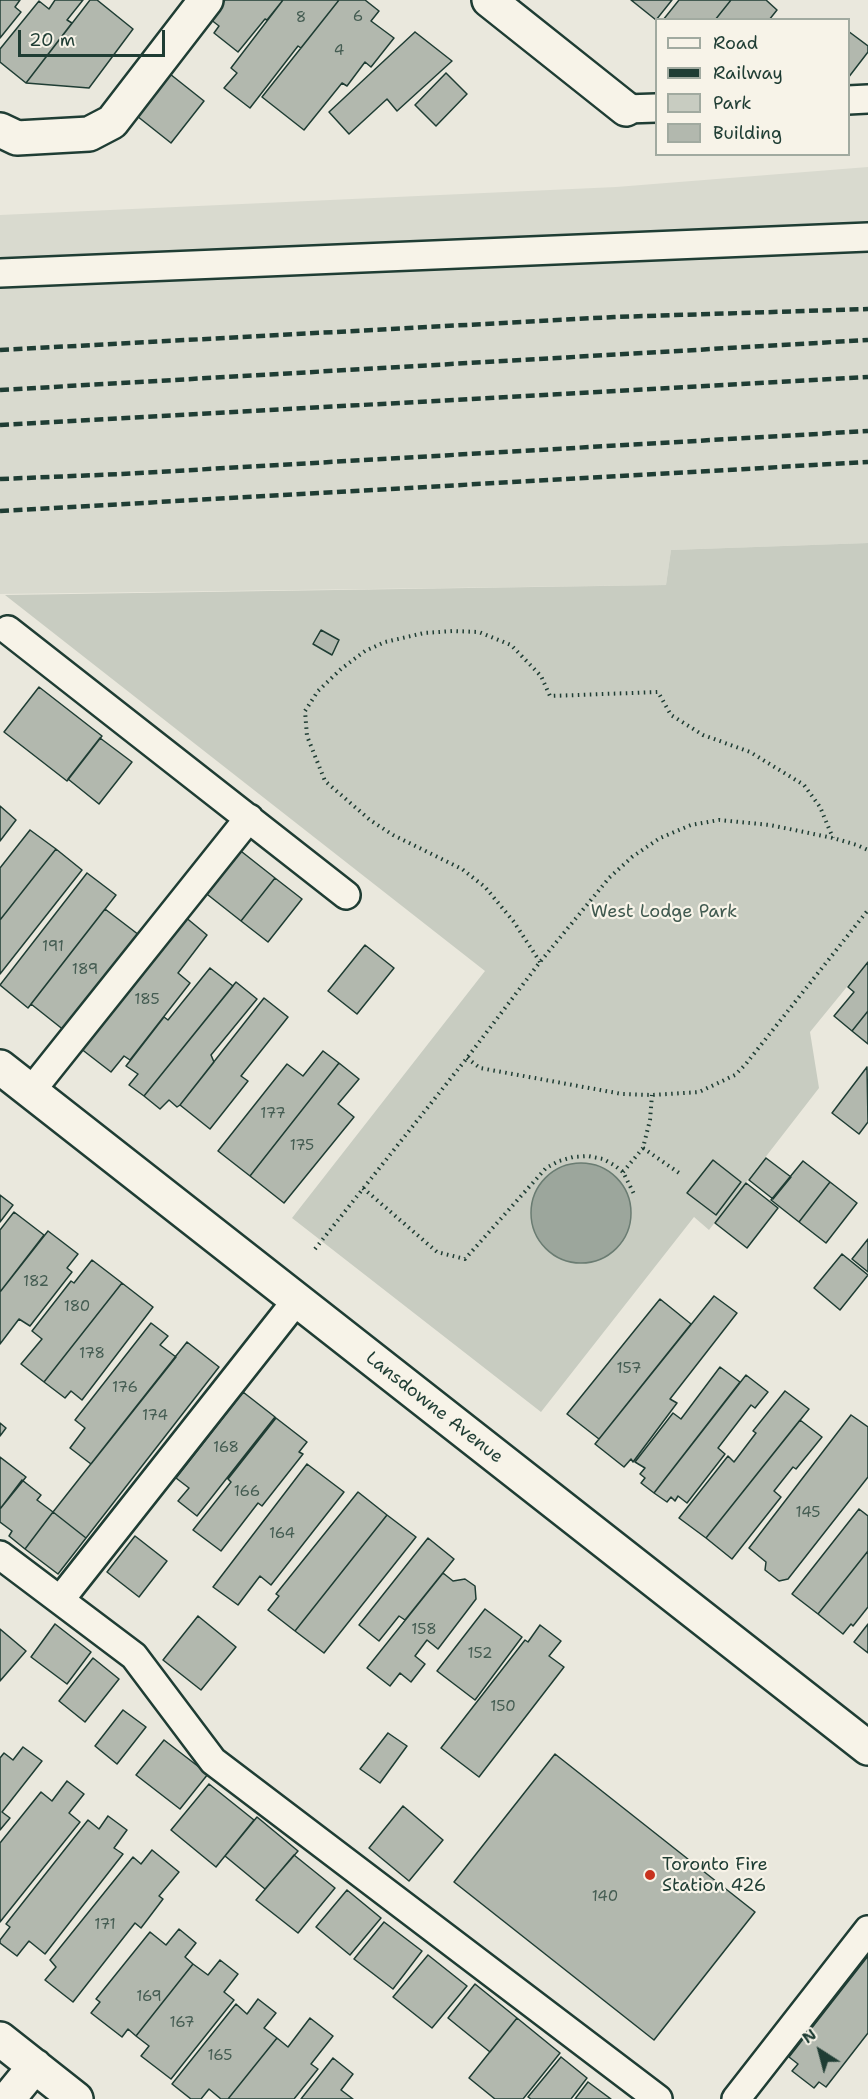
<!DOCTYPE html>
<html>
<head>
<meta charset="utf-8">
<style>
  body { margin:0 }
  #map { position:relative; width:868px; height:2099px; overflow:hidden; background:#eae8dd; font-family:"Shantell Sans",sans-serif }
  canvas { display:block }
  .legend { position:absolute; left:655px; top:18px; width:195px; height:138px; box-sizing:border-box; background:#f7f3e8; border:2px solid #a1aaa0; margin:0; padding:8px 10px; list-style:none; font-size:18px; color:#1f3d34 }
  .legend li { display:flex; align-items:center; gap:12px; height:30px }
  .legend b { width:30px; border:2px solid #a1aaa0 }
  .north { position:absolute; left:790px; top:2021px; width:60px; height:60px; -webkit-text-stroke:4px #f7f3e8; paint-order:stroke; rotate:324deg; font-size:16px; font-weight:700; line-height:24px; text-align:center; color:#1f3d34 }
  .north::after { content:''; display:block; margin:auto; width:21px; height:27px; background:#1f3d34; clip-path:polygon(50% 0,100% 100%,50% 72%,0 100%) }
  .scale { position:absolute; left:18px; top:30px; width:147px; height:27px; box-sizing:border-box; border:3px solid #1f3d34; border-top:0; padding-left:8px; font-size:18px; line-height:21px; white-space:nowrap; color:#1f3d34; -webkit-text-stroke:4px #f7f3e8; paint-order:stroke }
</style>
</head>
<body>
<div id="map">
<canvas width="868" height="2099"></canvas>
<ul class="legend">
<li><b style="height:8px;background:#f7f3e8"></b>Road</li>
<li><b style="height:8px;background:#1f3d34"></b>Railway</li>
<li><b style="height:16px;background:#c8ccc1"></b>Park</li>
<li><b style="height:16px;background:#b2b8ae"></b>Building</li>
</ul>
<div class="north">N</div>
<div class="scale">20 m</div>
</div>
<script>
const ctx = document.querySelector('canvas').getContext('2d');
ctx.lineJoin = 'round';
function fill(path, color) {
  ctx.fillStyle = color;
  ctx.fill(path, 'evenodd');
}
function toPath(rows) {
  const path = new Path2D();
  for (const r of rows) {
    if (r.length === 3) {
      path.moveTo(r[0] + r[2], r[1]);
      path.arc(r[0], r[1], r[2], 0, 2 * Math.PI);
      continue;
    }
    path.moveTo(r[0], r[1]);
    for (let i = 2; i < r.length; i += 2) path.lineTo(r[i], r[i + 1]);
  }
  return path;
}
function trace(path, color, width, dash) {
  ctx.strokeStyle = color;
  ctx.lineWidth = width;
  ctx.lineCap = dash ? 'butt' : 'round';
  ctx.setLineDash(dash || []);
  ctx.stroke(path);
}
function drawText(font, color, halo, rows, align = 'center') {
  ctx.font = font + ' "Shantell Sans",sans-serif';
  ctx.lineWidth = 4.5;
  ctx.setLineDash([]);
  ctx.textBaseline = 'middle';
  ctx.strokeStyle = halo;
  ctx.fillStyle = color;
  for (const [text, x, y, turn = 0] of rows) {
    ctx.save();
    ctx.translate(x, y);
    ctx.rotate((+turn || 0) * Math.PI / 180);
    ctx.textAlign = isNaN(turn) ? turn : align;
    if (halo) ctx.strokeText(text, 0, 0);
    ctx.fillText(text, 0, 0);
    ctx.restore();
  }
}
const built = toPath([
  [868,167,868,543,671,550,666,585,0,594,0,215,616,187]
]);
const green = toPath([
  [868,543,868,961,810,1032,819,1088,709,1230,694,1217,541,1412,292,1218,485,971,5,595,666,585,671,550]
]);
const water = toPath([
  [581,1213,50]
]);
const building = toPath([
  [0,0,20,0,15,7,21,12,0,38,0,0],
  [55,0,83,0,67,20,72,23,26,83,0,62,0,49,39,1,49,9,55,0],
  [90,0,97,0,133,29,89,88,26,83,90,0],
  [225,0,283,0,267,20,265,19,238,52,214,33,219,26,210,19,225,0],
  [283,0,339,0,301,48,298,46,250,108,224,88,237,73,231,68,283,0],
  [339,0,365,0,379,11,371,21,394,38,371,67,365,62,347,86,342,83,304,130,262,97,339,0],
  [631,0,672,0,656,20,631,0],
  [679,0,731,0,715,20,663,20,679,0],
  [731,0,766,0,777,10,769,20,715,20,731,0],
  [848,31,868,46,868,52,848,78,848,31],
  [415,32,452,61,397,111,387,99,349,134,329,112,415,32],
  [446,73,467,94,436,126,415,105,446,73],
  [170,74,204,101,171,143,137,116,170,74],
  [321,630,339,640,332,655,313,644,321,630],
  [39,687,102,736,67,781,4,732,39,687],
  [100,738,132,762,99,804,68,779,100,738],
  [0,806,16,820,0,841,0,806],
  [30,830,56,849,0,920,0,868,30,830],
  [237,848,275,878,241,921,203,891,237,848],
  [56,849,82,870,0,974,0,920,56,849],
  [87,873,116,895,28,1008,0,985,87,873],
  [275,878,302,899,268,942,241,921,275,878],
  [105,909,139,935,65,1031,31,1004,105,909],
  [184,916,207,935,178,973,190,983,130,1060,124,1056,111,1072,80,1048,184,916],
  [365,945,394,968,357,1014,328,991,365,945],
  [868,962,868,1011,852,1031,834,1016,854,992,848,987,868,962],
  [210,968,233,986,144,1096,129,1085,138,1074,126,1066,164,1017,168,1020,210,968],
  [236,982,257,999,211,1055,214,1062,180,1105,177,1107,169,1100,160,1109,144,1096,236,982],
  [264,998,288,1017,241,1076,248,1081,210,1129,180,1105,264,998],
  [868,1011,868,1044,852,1031,868,1011],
  [323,1051,339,1063,250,1176,218,1151,287,1064,303,1076,323,1051],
  [339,1063,359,1079,338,1104,354,1117,284,1203,250,1176,339,1063],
  [867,1067,868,1122,859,1134,832,1113,867,1067],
  [766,1158,791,1177,773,1199,749,1180,766,1158],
  [713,1160,741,1182,716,1215,687,1193,713,1160],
  [803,1161,830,1182,799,1222,771,1200,803,1161],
  [830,1182,857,1203,826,1243,799,1222,830,1182],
  [746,1183,778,1208,747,1248,715,1223,746,1183],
  [0,1195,13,1205,0,1222,0,1195],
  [14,1212,44,1235,0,1292,0,1230,14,1212],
  [48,1231,78,1254,67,1268,72,1272,30,1326,19,1319,0,1344,0,1292,48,1231],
  [868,1239,868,1272,852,1259,868,1239],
  [842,1254,868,1275,840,1310,814,1288,842,1254],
  [92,1260,122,1283,44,1382,21,1364,42,1339,32,1331,71,1281,74,1283,92,1260],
  [122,1283,153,1307,82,1400,71,1391,65,1398,44,1382,122,1283],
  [714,1296,737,1313,670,1399,677,1403,633,1462,631,1459,624,1467,595,1444,714,1296],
  [660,1299,691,1324,599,1439,567,1414,660,1299],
  [151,1323,168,1336,160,1345,176,1357,91,1464,70,1448,85,1428,75,1420,151,1323],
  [187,1342,219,1367,86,1538,53,1512,187,1342],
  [720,1367,740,1382,654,1493,641,1483,645,1478,640,1474,645,1468,635,1462,673,1413,681,1419,720,1367],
  [746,1375,768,1392,755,1408,751,1405,718,1448,725,1454,687,1503,678,1496,675,1501,671,1497,667,1502,654,1493,746,1375],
  [785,1391,809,1409,706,1538,679,1518,728,1456,734,1462,756,1433,753,1431,785,1391],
  [243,1392,275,1417,197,1516,178,1501,189,1488,176,1478,243,1392],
  [851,1415,868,1427,868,1477,788,1579,779,1581,765,1570,766,1562,749,1548,851,1415],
  [276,1418,307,1442,299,1452,303,1454,262,1506,258,1503,221,1551,193,1530,231,1482,228,1479,276,1418],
  [800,1420,822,1437,796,1469,793,1467,774,1491,781,1497,732,1559,706,1538,800,1420],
  [0,1423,6,1428,0,1436,0,1423],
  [0,1457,26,1477,0,1509,0,1457],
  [307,1464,344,1492,271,1585,260,1576,238,1605,213,1587,307,1464],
  [22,1480,41,1495,37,1500,53,1512,25,1549,9,1536,12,1531,0,1522,0,1509,22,1480],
  [358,1492,387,1515,295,1631,268,1610,279,1596,276,1594,358,1492],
  [859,1509,868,1516,868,1551,818,1614,792,1594,859,1509],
  [53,1512,86,1538,58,1574,25,1549,53,1512],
  [387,1515,416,1537,324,1653,295,1631,387,1515],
  [135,1536,167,1561,139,1597,107,1572,135,1536],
  [428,1538,454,1559,405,1620,399,1616,379,1641,359,1625,428,1538],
  [868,1551,868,1607,853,1626,851,1624,843,1634,818,1614,868,1551],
  [443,1573,453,1581,465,1579,475,1586,476,1599,438,1649,427,1640,415,1656,425,1664,411,1682,400,1673,390,1686,367,1668,443,1573],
  [485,1609,522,1637,475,1700,437,1671,485,1609],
  [198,1616,236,1647,201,1690,163,1660,198,1616],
  [55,1624,91,1652,67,1684,31,1657,55,1624],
  [868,1624,868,1653,854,1642,868,1624],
  [540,1625,561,1641,549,1656,564,1667,479,1777,441,1748,525,1640,528,1642,540,1625],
  [0,1629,26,1651,0,1681,0,1629],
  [93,1658,119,1679,85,1722,59,1701,93,1658],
  [123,1710,146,1727,117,1764,95,1746,123,1710],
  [388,1733,407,1746,380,1783,360,1769,388,1733],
  [164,1740,208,1774,180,1809,136,1775,164,1740],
  [23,1747,42,1761,2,1812,10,1818,0,1830,0,1758,4,1753,13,1760,23,1747],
  [555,1754,755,1912,654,2040,454,1882,555,1754],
  [67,1781,84,1794,69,1813,80,1822,0,1922,0,1843,41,1792,52,1801,67,1781],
  [209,1784,254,1820,216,1867,171,1830,209,1784],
  [403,1806,443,1840,409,1881,369,1848,403,1806],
  [108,1816,127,1830,114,1848,123,1854,45,1954,29,1941,17,1956,0,1943,0,1940,10,1927,6,1924,88,1820,99,1829,108,1816],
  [257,1817,298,1851,265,1889,225,1856,257,1817],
  [152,1850,179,1872,159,1896,163,1899,141,1928,135,1923,73,2002,45,1980,56,1967,50,1960,133,1857,141,1864,152,1850],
  [294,1855,335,1888,298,1933,256,1900,294,1855],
  [347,1890,381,1918,350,1955,316,1927,347,1890],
  [384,1922,422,1951,393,1989,354,1959,384,1922],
  [179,1929,196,1943,185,1957,193,1964,136,2036,128,2029,122,2037,91,2013,100,2002,96,1999,150,1932,166,1945,179,1929],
  [428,1955,467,1986,432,2028,393,1997,428,1955],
  [868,1956,868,2033,826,2087,819,2082,814,2088,792,2071,798,2064,789,2057,868,1956],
  [220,1960,238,1974,224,1992,234,2000,171,2079,141,2056,149,2046,136,2036,193,1964,208,1975,220,1960],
  [475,1984,517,2018,490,2052,448,2018,475,1984],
  [258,1999,276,2013,264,2028,277,2038,228,2099,221,2099,209,2089,201,2099,191,2099,172,2084,236,2004,247,2014,258,1999],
  [310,2018,333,2036,311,2064,318,2069,294,2099,228,2099,277,2038,288,2047,310,2018],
  [517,2018,560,2053,523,2099,495,2099,469,2078,517,2018],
  [561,2057,587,2078,571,2099,531,2099,528,2097,561,2057],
  [333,2058,353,2074,341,2090,353,2099,301,2099,333,2058],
  [588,2082,611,2099,575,2099,588,2082]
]);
const path = toPath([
  [540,962,514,922,485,887,462,869,393,835,370,820,325,781,307,736,305,711,318,691,341,669,365,651,385,642,424,633,453,631,479,632,511,645,541,676,550,696,658,692,671,715,703,735,750,752,804,785,820,807,833,838],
  [467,1058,480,1068,622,1094,652,1095,699,1092,735,1075,745,1065,868,910],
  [643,1148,682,1175],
  [623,1172,643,1148,650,1120,652,1095],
  [363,1188,437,1252,465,1259,546,1168,559,1161,573,1157,588,1156,603,1159,614,1165,623,1172,635,1196],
  [315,1249,467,1058,540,962,609,878,632,857,660,838,691,825,719,820,770,825,833,838,857,845,868,850]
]);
const service = toPath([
  [848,100,868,99],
  [626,109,656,108],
  [0,273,868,237],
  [8,630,346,895],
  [31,1091,249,818],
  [0,1555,134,1656,213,1761,658,2099],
  [60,1600,296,1301],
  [736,2099,868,1930]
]);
const minor = toPath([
  [489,0,626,109],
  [0,130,17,138,89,134,112,122,206,0],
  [0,2039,76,2099],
  [8,2099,35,2066]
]);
const tertiary = toPath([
  [0,1067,868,1748]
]);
const rail = toPath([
  [0,350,614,317,868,309],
  [0,390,868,340],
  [0,425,868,377],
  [0,479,122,474,868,431],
  [0,511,868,462]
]);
const markers = [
  [650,1875,6,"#c8321e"]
];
const numberNames = [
  ["6",358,17],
  ["8",301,18],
  ["4",339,51],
  ["191",53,947],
  ["189",85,970],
  ["185",147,1000],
  ["177",273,1114],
  ["175",302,1146],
  ["182",36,1282],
  ["180",77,1307],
  ["178",92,1354],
  ["157",629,1369],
  ["176",125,1388],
  ["174",155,1416],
  ["168",226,1448],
  ["166",247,1492],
  ["145",808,1513],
  ["164",282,1534],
  ["158",424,1630],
  ["152",480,1654],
  ["150",503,1707],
  ["140",605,1897],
  ["171",105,1925],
  ["169",149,1997],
  ["167",182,2023],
  ["165",220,2056]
];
const parkNames = [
  ["West Lodge Park",664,912]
];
const streetNames = [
  ["Lansdowne Avenue",434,1408,38]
];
const poiNames = [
  ["Toronto Fire",662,1865],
  ["Station 426",662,1886]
];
fill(built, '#d9dacf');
fill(green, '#c8ccc1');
fill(water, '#9ca69c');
trace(water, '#6a7c72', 1.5);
fill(building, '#b2b8ae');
trace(building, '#1f3d34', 1.5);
trace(service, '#1f3d34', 32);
trace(minor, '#1f3d34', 38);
trace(tertiary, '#1f3d34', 38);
trace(path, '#1f3d34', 4, [1.5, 4.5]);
trace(service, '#f7f3e8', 27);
trace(minor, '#f7f3e8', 33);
trace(tertiary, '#f7f3e8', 33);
trace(rail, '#1f3d34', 4.5, [9, 4.5]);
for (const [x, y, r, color] of markers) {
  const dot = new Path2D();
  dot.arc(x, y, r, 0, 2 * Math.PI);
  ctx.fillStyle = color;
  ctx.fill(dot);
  trace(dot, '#f7f3e8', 2);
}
drawText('15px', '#445c52', null, numberNames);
drawText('18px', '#415a50', '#f7f3e8', parkNames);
drawText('18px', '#1f3d34', '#f7f3e8', streetNames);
drawText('18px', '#1f3d34', '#f7f3e8', poiNames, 'left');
</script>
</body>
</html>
